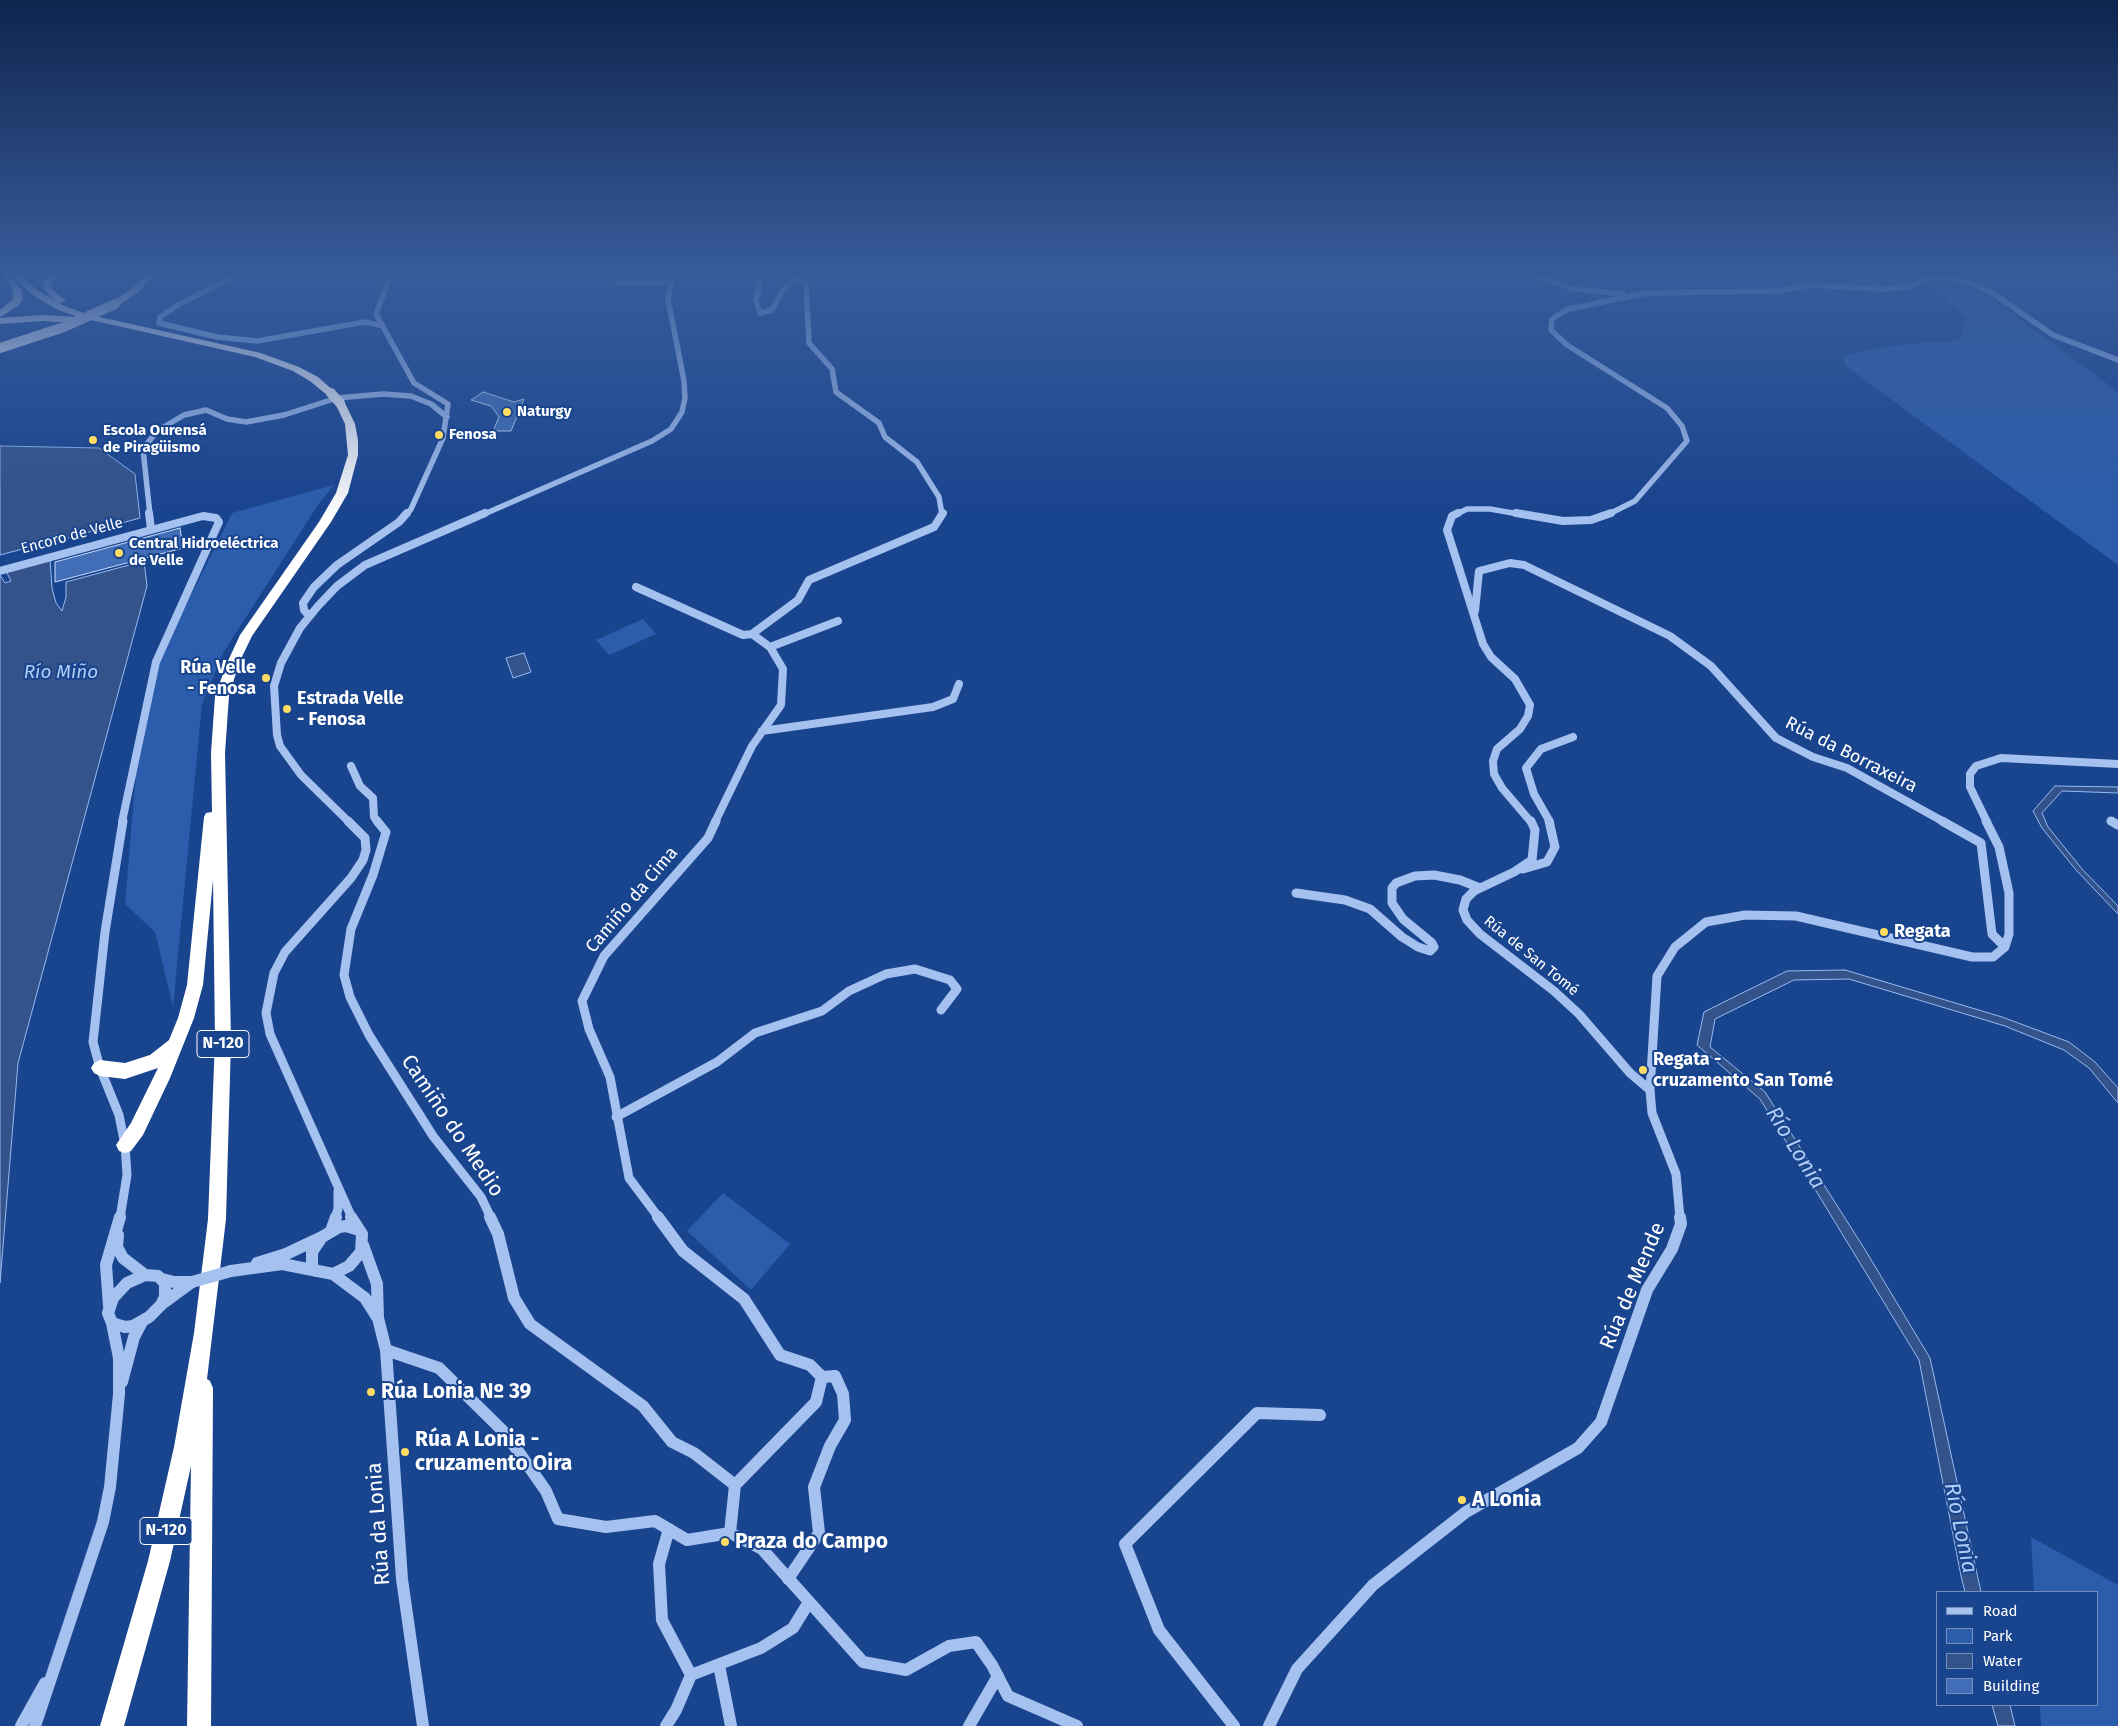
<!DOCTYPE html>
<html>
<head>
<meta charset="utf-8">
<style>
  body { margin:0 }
  #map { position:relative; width:2118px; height:1726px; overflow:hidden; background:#19448e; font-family:"Fira Sans",sans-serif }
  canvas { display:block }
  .legend { position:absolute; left:1936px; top:1591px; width:162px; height:115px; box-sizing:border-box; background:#19448e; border:1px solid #758fbb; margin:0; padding:6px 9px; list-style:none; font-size:15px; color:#fff }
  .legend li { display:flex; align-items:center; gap:10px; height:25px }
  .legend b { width:25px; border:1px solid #758fbb }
</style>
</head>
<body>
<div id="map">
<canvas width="2118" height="1726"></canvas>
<ul class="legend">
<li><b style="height:6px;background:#a5c1ef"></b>Road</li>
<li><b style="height:14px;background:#2b5dac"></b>Park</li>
<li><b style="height:14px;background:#33538a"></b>Water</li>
<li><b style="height:14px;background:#416eb6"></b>Building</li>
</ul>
</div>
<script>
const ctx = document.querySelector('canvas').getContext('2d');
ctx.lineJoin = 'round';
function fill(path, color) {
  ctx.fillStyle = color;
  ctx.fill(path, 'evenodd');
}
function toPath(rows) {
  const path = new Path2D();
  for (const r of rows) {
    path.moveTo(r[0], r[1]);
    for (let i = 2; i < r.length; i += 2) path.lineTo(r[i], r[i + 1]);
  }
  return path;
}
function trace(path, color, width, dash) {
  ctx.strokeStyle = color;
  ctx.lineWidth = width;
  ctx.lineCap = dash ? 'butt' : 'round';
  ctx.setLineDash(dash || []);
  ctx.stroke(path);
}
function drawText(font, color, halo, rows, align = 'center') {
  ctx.font = font + ' "Fira Sans",sans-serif';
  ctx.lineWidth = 4;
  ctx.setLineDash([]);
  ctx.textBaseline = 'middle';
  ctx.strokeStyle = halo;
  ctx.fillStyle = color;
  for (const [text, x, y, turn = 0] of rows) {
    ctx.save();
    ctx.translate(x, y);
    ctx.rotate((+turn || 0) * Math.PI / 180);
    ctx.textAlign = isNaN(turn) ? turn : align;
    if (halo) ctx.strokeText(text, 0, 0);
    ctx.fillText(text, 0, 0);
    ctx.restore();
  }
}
const green = toPath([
  [1947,283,1970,288,1990,297,2118,392,2118,565,1847,367,1841,357,1861,351,1907,344,1960,340,1966,319,1932,285],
  [334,485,318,505,223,653,202,704,173,1007,155,932,125,904,139,735,154,670,232,513],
  [643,619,656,634,609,655,596,640],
  [723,1193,790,1244,751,1290,687,1231],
  [2031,1537,2118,1585,2118,1726,2041,1726,2040,1705,2097,1705,2097,1592,2034,1592]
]);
const water = toPath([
  [0,446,99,448,135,474,140,518,57,541,57,534,49,538,49,542,0,555,0,446],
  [50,559,52,588,56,603,62,611,66,597,66,582,144,561,147,586,18,1063,0,1283,0,575,5,583,11,581,6,571,50,559],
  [524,653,531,672,513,678,506,658,524,653],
  [2055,786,2118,787,2118,793,2062,791,2042,813,2048,827,2082,869,2118,906,2118,914,2076,870,2042,828,2033,811,2055,786],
  [1845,970,2002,1017,2069,1042,2095,1062,2118,1088,2118,1103,2089,1068,2064,1050,2005,1026,1849,979,1794,980,1715,1019,1710,1047,1765,1092,1864,1248,1930,1358,1981,1592,1965,1592,1961,1576,1919,1360,1760,1099,1697,1045,1704,1012,1732,998,1787,971,1845,970],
  [1992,1705,2010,1705,2015,1726,1998,1726,1992,1705]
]);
const building = toPath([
  [483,392,514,402,524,399,511,431,493,431,499,417,491,406,471,400,483,392],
  [180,528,183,548,55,582,55,562,180,528]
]);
const minorFar3 = toPath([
  [238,274,178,305,160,317,159,323,217,337,257,341,365,322,380,325],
  [391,274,376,314,414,383,448,404,443,438,411,509,406,515],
  [621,274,617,283,670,282],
  [757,274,759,289,756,300,760,313,772,310,783,290,793,280,801,279,806,283,809,343,832,369,836,392,879,423,885,437,917,462,939,497,942,515],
  [1530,274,1574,289,1624,294],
  [1864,274,1881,289],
  [150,515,143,449,157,431,184,415,206,410,227,419,246,422,284,415,337,398,383,394,411,396,431,404,447,417],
  [482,515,652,441,671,429,682,412,685,398,684,381,668,299,673,274],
  [1455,515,1467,509,1490,509,1524,515],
  [1607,515,1635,501,1687,441,1682,426,1667,408,1567,345,1551,330,1552,319,1568,309,1647,293,1780,291,1809,285,1881,289,1907,287,1926,279,1947,278,1968,282,1991,292,2053,335,2118,360]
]);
const minorFar2 = toPath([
  [149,513,151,529],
  [1458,513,1452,516,1447,530,1483,644,1491,657,1515,679,1530,705,1528,716,1520,729,1497,749,1493,761,1494,774,1502,788,1531,822],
  [1516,513,1563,521,1591,520,1611,513],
  [0,571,203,516,216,518,219,522,156,662,122,822],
  [636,587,743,635,752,634,770,647,783,669,781,705,752,746,715,822],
  [1475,611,1479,571,1510,563,1524,565,1670,636,1711,666,1776,738,1813,757,1847,768,1944,822],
  [309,616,304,610,303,603,314,587,337,565,399,522,407,513],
  [752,634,798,600,809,580,934,527,943,513],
  [770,647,838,621],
  [762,731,933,707,953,699,959,684],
  [351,766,360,786,373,798,374,817,378,822],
  [2111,821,2113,822],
  [349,822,301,775,280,746,277,735,274,686,281,663,300,628,318,606,337,586,365,565,485,513],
  [1550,822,1534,794,1526,768,1541,749,1573,737],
  [1987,822,1970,787,1970,774,1976,766,2001,758,2118,764]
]);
const minorFar1 = toPath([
  [348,821,365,838,366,850,363,860,351,878,285,952,274,973,266,1013,270,1034,352,1218],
  [377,821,386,832,373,875,351,929,344,975,350,997,369,1035,433,1136,481,1197,491,1218],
  [1531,821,1535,830,1532,860,1514,872,1474,891,1466,899,1463,910,1467,920,1480,934,1554,991,1579,1014,1630,1073,1650,1090],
  [1942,821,1981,843,1992,934,2005,947],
  [2111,821,2118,825],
  [1523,869,1547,862,1555,847,1549,821],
  [1296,893,1345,900,1370,909,1402,937,1418,947,1430,951,1434,947,1432,943,1403,919,1392,903,1392,888,1396,883,1415,876,1434,875,1460,880,1480,888],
  [616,1117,717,1062,755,1033,822,1011,849,991,886,974,915,969,950,980,957,989,941,1010],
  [120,1218,127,1175,125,1145,119,1115,100,1068,93,1042,105,932,123,821],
  [335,1218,338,1209,338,1191],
  [659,1218,629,1178,610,1077,589,1029,582,1001,604,956,708,838,716,821],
  [1680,1218,1676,1174,1652,1113,1650,1090,1657,976,1675,947,1706,922,1745,915,1796,916,1972,957,1993,957,2005,947,2009,934,2009,893,1999,847,1986,821]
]);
const minor = toPath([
  [490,1217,498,1234,514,1298,530,1324,643,1406,672,1442,694,1453,735,1485],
  [658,1217,683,1251,744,1299,780,1355,810,1365,822,1377],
  [331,1231,336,1217],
  [118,1235,117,1247,123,1258,145,1275],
  [363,1245,377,1284,378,1318,386,1350,402,1579,423,1726],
  [257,1263,286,1254,322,1237],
  [231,1271,282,1264,333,1274,349,1266,361,1252,362,1234,351,1217],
  [316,1271,312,1266,312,1252,322,1237,339,1227,346,1226,359,1230],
  [333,1274,365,1298,377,1317],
  [145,1275,158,1276,165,1283,165,1297,161,1305,149,1317,133,1326,125,1327,112,1323,108,1313,113,1298,127,1283,145,1275],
  [162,1279,174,1282,192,1282],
  [162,1304,192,1282],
  [109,1306,106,1265,120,1217],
  [386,1350,439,1368,506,1434,546,1491,558,1519,606,1527,655,1521,687,1540,730,1533],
  [122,1382,134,1337,142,1322],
  [669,1529,659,1564,662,1620,691,1675],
  [730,1533,762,1549,863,1662,906,1670,949,1646,976,1642,992,1665,1008,1696,1077,1726],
  [730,1533,735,1485,816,1402,822,1377],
  [788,1579,819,1533,814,1487,830,1446,845,1420,843,1394,835,1376,822,1377],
  [719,1665,731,1726],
  [21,1726,45,1683],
  [35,1726,103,1522,110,1487,119,1394,119,1358,112,1323],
  [666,1726,676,1710,691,1675,761,1648,793,1628,809,1602],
  [969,1726,998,1676],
  [1234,1726,1159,1630,1125,1544,1257,1413,1320,1415],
  [1269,1726,1297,1669,1373,1585,1466,1512,1578,1448,1601,1422,1647,1290,1672,1249,1681,1224,1680,1217]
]);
const highway = toPath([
  [10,274,20,274,37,290,56,301,44,290,43,282,48,274,57,274,51,282,52,289,66,301,59,303,62,305,86,314,261,353,299,367,318,377,336,393,327,395,310,381,293,371,255,357,82,318,81,322,78,323,41,321,0,324,0,318,41,315,78,317,56,309,31,294,10,274],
  [146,274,155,274,141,290,118,306,112,306,112,302,135,286,146,274],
  [8,275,21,289,23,299,18,306,0,317,0,310,13,299,13,289,4,278,8,275],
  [340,400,345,403,355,424,358,440,358,455,348,493,331,522,252,636,239,663,229,696,225,753,231,1040,226,1219,207,1379,210,1381,213,1388,211,1726,187,1726,191,1466,170,1561,124,1726,100,1726,148,1561,174,1447,194,1333,208,1219,215,1040,213,880,203,985,194,1018,170,1078,143,1135,131,1151,125,1153,119,1151,116,1145,131,1123,158,1068,125,1079,100,1076,94,1073,91,1068,94,1063,100,1060,125,1063,150,1055,169,1040,178,1018,187,985,204,817,206,813,212,812,211,753,215,696,227,663,240,635,319,522,336,493,348,455,345,424,335,403,340,400]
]);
const minorBridge = toPath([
  [192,1282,231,1271]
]);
const highwayBridge = toPath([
  [0,348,64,327,115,304],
  [331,393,340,403]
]);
const markers = [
  [507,412,5,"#ffdc62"],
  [439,435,5,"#ffdc62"],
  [93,440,5,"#ffdc62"],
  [119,553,5,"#ffdc62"],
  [266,678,5,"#ffdc62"],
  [287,709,5,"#ffdc62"],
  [1884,932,5,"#ffdc62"],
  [1643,1070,5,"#ffdc62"],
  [371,1392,5,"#ffdc62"],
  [405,1452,5,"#ffdc62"],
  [1462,1500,5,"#ffdc62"],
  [725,1542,5,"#ffdc62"]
];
const farPoinames = [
  ["Naturgy",517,412],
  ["Escola Ourensá",103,431],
  ["de Piragüismo",103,448],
  ["Fenosa",449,435],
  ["Central Hidroeléctrica",129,544],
  ["de Velle",129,561]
];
const farStreetnames = [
  ["Encoro de Velle",72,536,-15],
  ["Rúa de San Tomé",1531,956,39]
];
const shields = [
  [223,1044,52],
  [166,1531,52]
];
const shieldNames = [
  ["N-120",223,1044],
  ["N-120",166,1531]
];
const poiNames = [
  ["Rúa Velle",256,668,"right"],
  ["- Fenosa",256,689,"right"],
  ["Estrada Velle",297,699],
  ["- Fenosa",297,720],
  ["Regata",1894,932],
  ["Regata -",1653,1060],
  ["cruzamento San Tomé",1653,1081]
];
const streetNames = [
  ["Rúa da Borraxeira",1851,755,27],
  ["Camiño da Cima",632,900,-50]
];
const waterNames = [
  ["Río Miño",61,673]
];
const nearStreetnames = [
  ["Camiño do Medio",452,1126,56],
  ["Rúa de Mende",1633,1286,-67],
  ["Rúa da Lonia",379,1524,-94]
];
const nearPoinames = [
  ["Rúa Lonia Nº 39",381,1392],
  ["Rúa A Lonia -",415,1440],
  ["cruzamento Oira",415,1464],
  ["A Lonia",1472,1500],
  ["Praza do Campo",735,1542]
];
const nearWaternames = [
  ["Río Lonia",1795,1148,58],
  ["Río Lonia",1960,1528,78]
];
fill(green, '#2b5dac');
fill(water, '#33538a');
trace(water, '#97bbf1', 1);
fill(building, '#416eb6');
trace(building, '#cbddfa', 1);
trace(minorFar3, '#a5c1ef', 5.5);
trace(minorFar2, '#a5c1ef', 8);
trace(minorFar1, '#a5c1ef', 9);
trace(minor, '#a5c1ef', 12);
fill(highway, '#fff');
trace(minorBridge, '#a5c1ef', 12);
trace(highwayBridge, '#fff', 10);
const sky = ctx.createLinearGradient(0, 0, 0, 516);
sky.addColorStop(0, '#0e254e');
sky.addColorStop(0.53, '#385c9b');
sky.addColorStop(1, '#385c9b00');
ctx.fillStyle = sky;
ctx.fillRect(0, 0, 2118, 516);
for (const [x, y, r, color] of markers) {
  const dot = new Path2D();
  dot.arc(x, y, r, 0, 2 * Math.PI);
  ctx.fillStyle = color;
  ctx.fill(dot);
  trace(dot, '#19448e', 2);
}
drawText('bold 15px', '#fff', '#19448e', farPoinames, 'left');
drawText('15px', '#fff', '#19448e', farStreetnames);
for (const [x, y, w] of shields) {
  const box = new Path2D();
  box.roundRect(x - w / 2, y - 13.5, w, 27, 4);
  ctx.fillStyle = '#19448e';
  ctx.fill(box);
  trace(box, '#fff', 1);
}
drawText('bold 16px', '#fff', null, shieldNames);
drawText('bold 18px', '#fff', '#19448e', poiNames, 'left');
drawText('18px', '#fff', '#19448e', streetNames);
drawText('italic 19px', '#b1ccf6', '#19448e', waterNames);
drawText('21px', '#fff', '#19448e', nearStreetnames);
drawText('bold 21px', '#fff', '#19448e', nearPoinames, 'left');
drawText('italic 22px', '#b1ccf6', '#19448e', nearWaternames);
</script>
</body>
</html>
